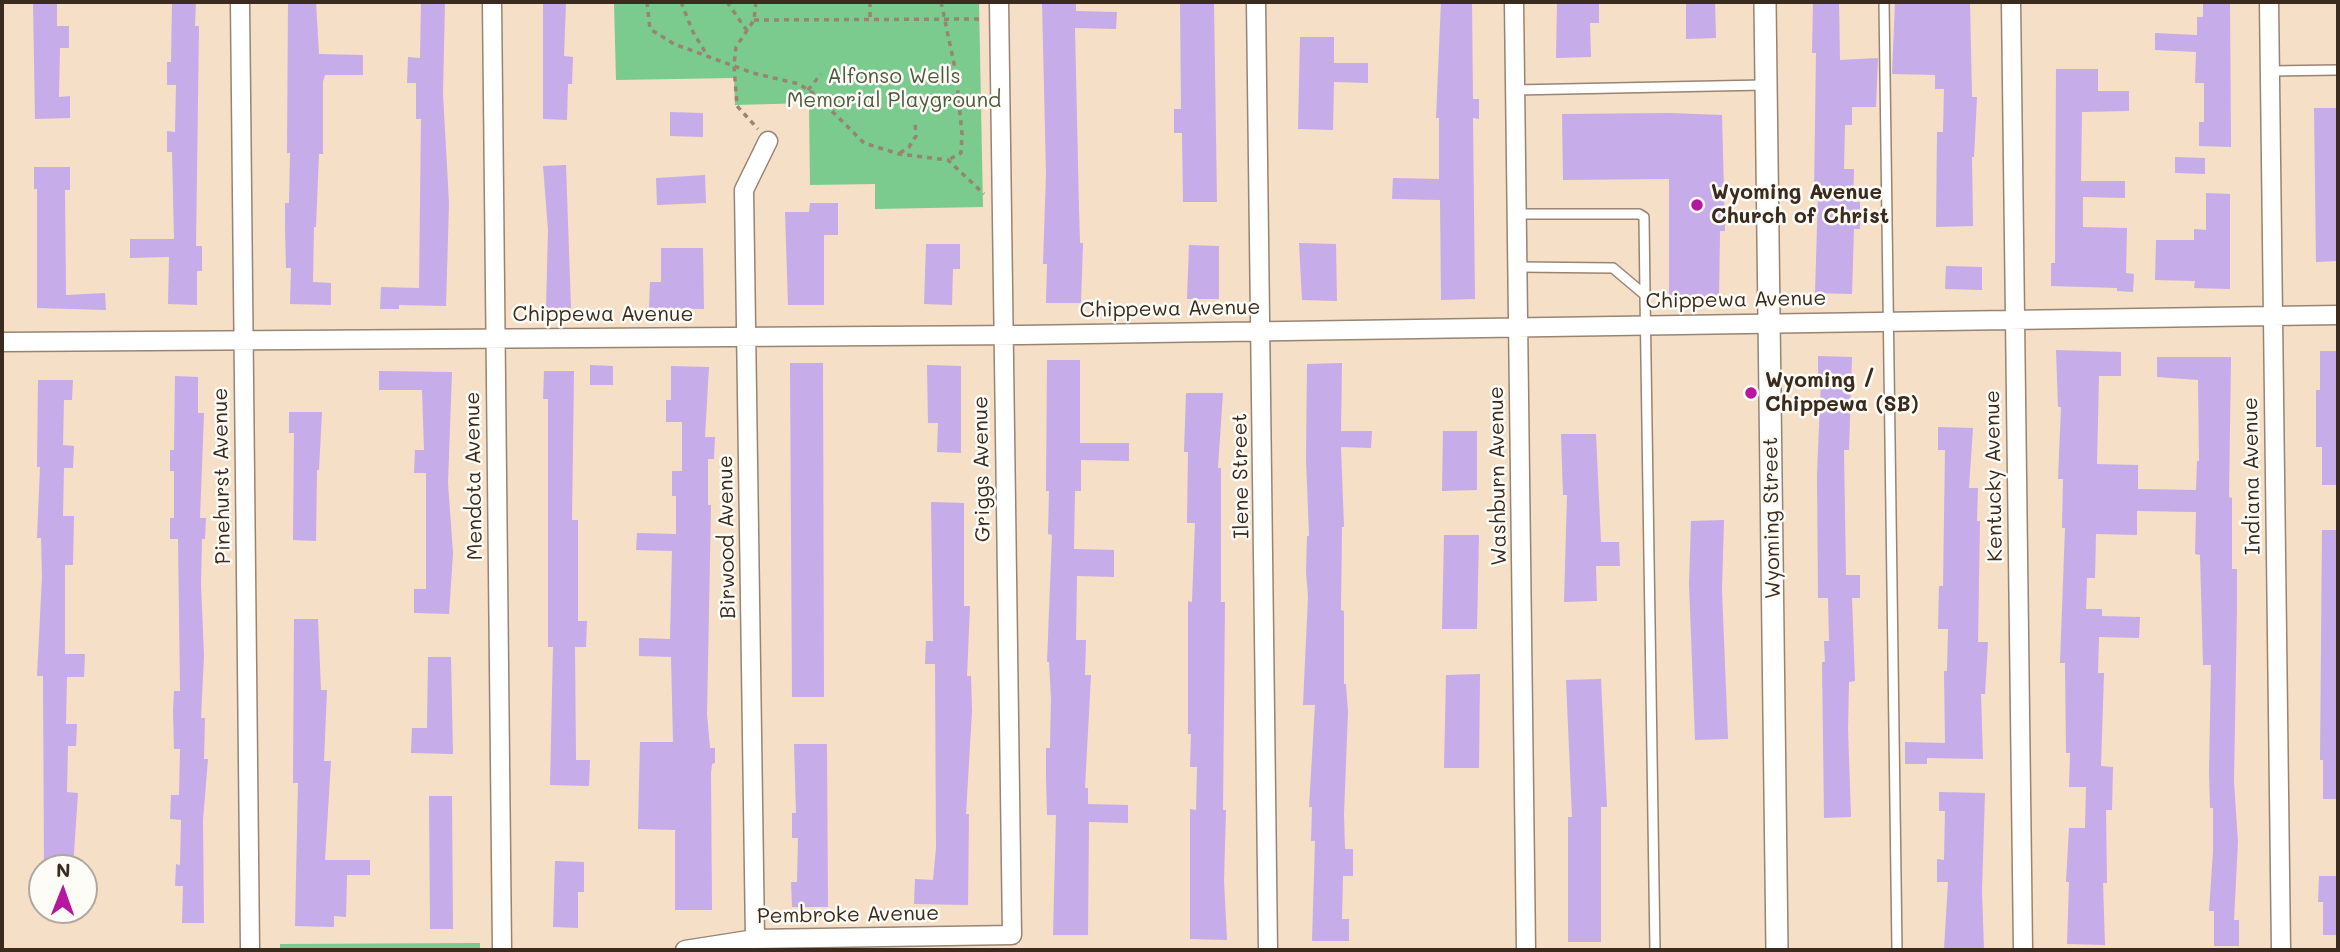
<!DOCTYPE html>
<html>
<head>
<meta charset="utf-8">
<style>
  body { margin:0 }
  #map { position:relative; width:2340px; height:952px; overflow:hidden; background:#f5dfc6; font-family:Mali,sans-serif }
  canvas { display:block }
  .frame { position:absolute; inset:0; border:4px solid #3b2a1e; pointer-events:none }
  .north { position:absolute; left:28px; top:854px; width:70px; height:70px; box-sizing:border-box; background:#fdfcf7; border:2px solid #afa8a0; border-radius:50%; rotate:1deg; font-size:19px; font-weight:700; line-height:28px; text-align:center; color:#3b2a1e }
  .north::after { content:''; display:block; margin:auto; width:24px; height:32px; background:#b5179e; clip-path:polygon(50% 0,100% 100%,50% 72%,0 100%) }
</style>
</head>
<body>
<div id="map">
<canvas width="2340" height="952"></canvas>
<div class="frame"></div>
<div class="north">N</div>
</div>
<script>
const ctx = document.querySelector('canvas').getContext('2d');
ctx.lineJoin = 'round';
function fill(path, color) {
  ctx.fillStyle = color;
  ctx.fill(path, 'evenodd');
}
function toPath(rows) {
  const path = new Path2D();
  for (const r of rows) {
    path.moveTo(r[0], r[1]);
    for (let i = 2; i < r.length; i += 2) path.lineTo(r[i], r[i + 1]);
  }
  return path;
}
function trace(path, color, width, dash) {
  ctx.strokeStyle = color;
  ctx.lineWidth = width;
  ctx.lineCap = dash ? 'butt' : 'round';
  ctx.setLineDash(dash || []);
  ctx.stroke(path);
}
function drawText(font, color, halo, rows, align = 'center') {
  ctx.font = font + ' Mali,sans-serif';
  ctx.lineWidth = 5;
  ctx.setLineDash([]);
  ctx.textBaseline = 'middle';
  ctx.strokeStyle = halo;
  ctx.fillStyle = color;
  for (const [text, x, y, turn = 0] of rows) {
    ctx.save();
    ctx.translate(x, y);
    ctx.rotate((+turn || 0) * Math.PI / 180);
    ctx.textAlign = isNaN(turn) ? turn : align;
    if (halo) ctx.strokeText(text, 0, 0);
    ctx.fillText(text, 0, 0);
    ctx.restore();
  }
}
const green = toPath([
  [614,2,979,2,983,207,875,209,875,184,810,185,809,103,735,105,734,78,616,80],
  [480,943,480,950,280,950,280,944]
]);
const building = toPath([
  [33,2,57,2,57,26,69,26,69,48,60,48,59,97,70,96,70,118,35,119],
  [172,2,196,2,195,26,199,26,196,246,202,246,202,271,197,271,197,305,168,304,169,257,130,258,130,239,174,239,172,152,167,152,167,131,175,132,176,85,167,85,167,62,171,62],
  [288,2,316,2,319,54,363,55,363,75,325,75,323,82,323,154,319,154,316,227,314,227,313,282,331,283,331,305,290,304,291,268,286,268,285,227,285,203,289,203,290,153,287,153],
  [421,2,445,2,443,94,449,203,446,306,399,305,399,309,380,309,381,287,419,288,421,119,416,119,416,83,407,83,408,57,420,58],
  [543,2,566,2,564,56,573,57,572,84,568,84,567,120,543,119],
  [1042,2,1076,2,1076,11,1117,12,1116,29,1075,28,1079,209,1080,243,1083,243,1081,303,1046,303,1047,264,1043,264,1046,174],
  [1441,2,1472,2,1473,99,1479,99,1479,119,1473,118,1475,299,1441,300,1440,200,1392,199,1393,178,1439,179,1439,118,1436,118],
  [1557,2,1599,2,1599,23,1590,23,1591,57,1556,58],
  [1686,2,1715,2,1716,38,1686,39],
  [1813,2,1839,2,1840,60,1878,58,1876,107,1852,107,1852,125,1845,125,1844,169,1854,169,1853,202,1860,202,1860,229,1854,229,1852,294,1815,293,1818,194,1814,194,1816,53,1812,53],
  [1895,2,1970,2,1972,97,1977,97,1974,157,1972,157,1973,226,1936,227,1937,132,1943,132,1944,89,1935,89,1935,75,1892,74],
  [2203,2,2230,2,2231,147,2199,146,2199,122,2204,122,2204,83,2195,83,2196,52,2155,50,2155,33,2197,35,2197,17,2203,17],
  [1214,3,1217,202,1183,202,1182,133,1174,133,1174,109,1181,109,1180,4],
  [1300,37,1334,37,1334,63,1368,63,1368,83,1334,82,1333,130,1298,129],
  [2056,69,2098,69,2098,91,2129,91,2129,111,2082,112,2081,181,2125,181,2125,198,2083,197,2083,227,2127,228,2126,273,2134,274,2133,292,2117,291,2117,288,2051,286,2051,263,2055,263],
  [2314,108,2338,108,2338,261,2316,262],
  [670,112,703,113,703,137,670,136],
  [1671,113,1722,115,1725,231,1720,231,1719,297,1669,297,1669,179,1563,180,1562,114],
  [2175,157,2205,158,2205,174,2175,173],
  [566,165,571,308,546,308,548,230,543,166],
  [34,167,70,167,70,190,65,190,66,295,105,293,106,310,37,308,37,189,34,189],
  [705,175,706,203,657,205,656,178],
  [2206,193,2230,194,2230,289,2194,288,2195,281,2155,280,2156,240,2194,240,2194,229,2206,230],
  [810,203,838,203,838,235,824,235,824,305,788,305,785,212,809,212],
  [1299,243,1336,244,1337,301,1302,300],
  [926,244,960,244,960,269,953,269,952,305,924,304],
  [1189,245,1219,246,1219,299,1187,299],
  [661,248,703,248,704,309,649,308,650,282,661,282],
  [1946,266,1982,267,1982,290,1945,289],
  [2056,350,2121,352,2121,376,2099,376,2097,464,2138,465,2138,489,2196,490,2197,461,2199,461,2198,380,2157,377,2157,357,2231,357,2229,497,2232,498,2232,569,2237,569,2237,606,2234,782,2238,842,2234,920,2239,920,2239,946,2214,946,2214,911,2209,911,2213,851,2213,808,2210,808,2209,772,2211,665,2203,665,2200,555,2195,554,2196,512,2137,511,2137,535,2096,534,2095,578,2087,578,2086,609,2102,609,2102,616,2140,617,2139,638,2099,637,2098,673,2104,673,2101,766,2113,767,2112,810,2106,810,2107,883,2103,883,2105,945,2067,944,2069,882,2066,882,2069,828,2085,828,2086,787,2069,787,2070,753,2066,753,2065,663,2060,663,2065,528,2062,528,2063,479,2058,479,2061,407,2058,407],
  [2320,351,2338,351,2338,485,2322,485,2322,447,2316,447,2316,390,2320,390],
  [1818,356,1852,357,1849,450,1844,450,1846,575,1860,575,1860,598,1852,598,1855,681,1849,682,1848,729,1851,817,1824,818,1822,662,1825,662,1824,641,1829,641,1828,598,1818,598,1817,474,1821,379,1818,379],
  [1047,360,1080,360,1080,443,1129,443,1129,461,1081,460,1081,491,1075,491,1074,549,1114,550,1114,577,1077,576,1076,640,1086,640,1085,675,1091,675,1085,788,1088,788,1088,804,1128,805,1128,823,1089,822,1088,935,1053,935,1056,815,1047,815,1046,776,1046,748,1050,748,1051,699,1049,662,1047,662,1052,535,1048,534,1049,491,1046,491],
  [790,363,823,363,824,697,792,697],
  [1342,363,1341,431,1372,431,1371,448,1341,447,1344,527,1342,527,1341,610,1344,611,1344,684,1346,684,1348,712,1344,814,1345,849,1353,849,1353,876,1343,876,1342,919,1349,919,1349,941,1312,941,1315,841,1311,841,1312,807,1309,807,1315,705,1303,705,1308,597,1306,572,1307,536,1309,536,1306,459,1307,364],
  [590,365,613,366,613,385,590,385],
  [927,365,961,366,961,453,937,452,938,423,928,423],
  [671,366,709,367,705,437,715,437,714,459,708,459,708,505,711,505,707,714,710,748,715,748,715,763,712,764,711,773,712,910,675,910,675,830,638,829,640,742,673,742,671,657,639,656,639,638,670,639,672,551,636,550,637,533,676,534,676,496,672,496,672,471,682,471,682,422,666,422,666,400,671,400],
  [379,371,452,372,448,483,453,553,449,614,414,613,414,589,426,589,426,473,414,473,415,450,424,450,422,390,379,390],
  [544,371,574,371,572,520,578,520,578,621,587,621,586,647,575,647,576,760,590,760,589,786,550,785,553,647,548,647,548,399,543,399],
  [175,376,198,377,198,413,204,413,200,518,206,518,205,539,202,539,201,585,204,655,201,718,205,718,204,759,208,759,203,820,204,923,182,923,183,886,175,886,176,864,180,865,181,820,170,819,171,795,179,795,180,749,174,749,173,711,174,691,180,691,178,539,170,539,170,518,174,518,174,471,170,471,170,450,174,450],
  [38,380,73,380,72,400,64,400,63,445,74,446,73,468,64,468,63,516,74,516,73,565,65,565,65,654,85,654,84,677,67,677,66,724,77,724,76,746,68,746,67,792,78,793,73,868,44,868,43,676,37,676,42,577,41,538,37,538,40,467,37,467],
  [1186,393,1223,393,1218,468,1221,468,1221,602,1225,602,1223,810,1226,810,1224,880,1227,940,1190,939,1190,809,1196,810,1197,767,1190,767,1191,734,1188,734,1188,601,1192,602,1195,523,1187,523,1188,452,1184,452],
  [289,412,322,412,319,470,317,470,316,541,293,540,294,433,289,433],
  [1938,427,1973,428,1969,488,1978,488,1977,521,1980,521,1978,642,1988,642,1985,694,1981,694,1983,759,1927,758,1927,764,1905,764,1905,742,1945,743,1944,671,1947,671,1948,629,1938,629,1939,586,1943,586,1945,450,1938,450],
  [1443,431,1477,431,1477,490,1442,491],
  [1561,434,1596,434,1601,542,1619,542,1620,566,1596,566,1597,601,1564,602,1567,495,1563,495],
  [931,502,964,503,964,606,970,606,967,676,971,676,972,711,966,814,969,814,968,905,914,904,915,879,933,880,936,848,935,664,925,664,926,641,933,641],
  [1724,520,1722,590,1728,739,1695,740,1689,584,1691,521],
  [2322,530,2338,530,2338,799,2323,799,2323,760,2320,760],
  [1444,535,1479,535,1477,629,1442,629],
  [294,619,318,619,321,690,327,690,324,761,331,761,325,860,370,860,370,875,347,875,346,917,334,916,334,927,295,926,298,783,293,783],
  [428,657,451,657,453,754,411,753,412,728,427,728],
  [1480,674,1479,768,1444,768,1446,675],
  [1601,679,1607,807,1601,807,1601,942,1568,942,1568,817,1572,817,1566,680],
  [794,744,827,744,828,907,792,907,791,882,797,882,798,838,792,838,792,813,796,813],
  [1939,792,1985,793,1982,891,1984,950,1944,949,1948,882,1937,882,1937,859,1944,860,1945,811,1939,811],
  [429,796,452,796,453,929,430,929],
  [555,861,584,862,584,892,578,892,578,928,553,927],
  [2319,876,2338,876,2338,935,2323,935,2323,902,2318,902]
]);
const path = toPath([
  [647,2,650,29,674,44,753,73,799,84,816,95,864,143,899,154,948,160,984,194],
  [681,2,693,32,707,55],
  [727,2,748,32],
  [756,2,754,20,736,47,734,65,737,106,758,129],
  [870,2,870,20],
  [941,2,956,73,962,134,961,153,948,160],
  [754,20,982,19],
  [808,90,821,74],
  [900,153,909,147,916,136,915,124]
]);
const service = toPath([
  [1884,2,1897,950],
  [2270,71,2338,70],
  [1515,90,1764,85],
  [1518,214,1639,214,1644,217,1645,295,1613,268,1518,267],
  [1645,295,1655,950]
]);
const minor = toPath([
  [240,2,250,950],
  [492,2,502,950],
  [1256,2,1268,950],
  [1514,2,1526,950],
  [2011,2,2023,950],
  [2269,2,2281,950],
  [2,342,1022,335,2338,315],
  [755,939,744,190,768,141],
  [685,950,755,939,1012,935,999,2]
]);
const tertiary = toPath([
  [1765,2,1777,950]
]);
const markers = [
  [1697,205,7,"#b5179e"],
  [1751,393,7,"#b5179e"]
];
const parkNames = [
  ["Alfonso Wells",894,77],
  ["Memorial Playground",894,101]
];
const poiNames = [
  ["Wyoming Avenue",1711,193],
  ["Church of Christ",1711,217],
  ["Wyoming /",1765,381],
  ["Chippewa (SB)",1765,405]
];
const streetNames = [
  ["Chippewa Avenue",1736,300,-1],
  ["Chippewa Avenue",1170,309,-1],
  ["Chippewa Avenue",603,315],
  ["Griggs Avenue",982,469,-91],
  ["Pinehurst Avenue",222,476,-91],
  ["Mendota Avenue",474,476,-91],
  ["Ilene Street",1241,476,-91],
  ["Washburn Avenue",1498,476,-91],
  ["Kentucky Avenue",1994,476,-91],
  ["Indiana Avenue",2252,476,-91],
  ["Wyoming Street",1772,518,-91],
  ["Birwood Avenue",727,537,-91],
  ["Pembroke Avenue",848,915,-1]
];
fill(green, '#7acb8d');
fill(building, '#c6ace9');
trace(service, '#988472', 12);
trace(minor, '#988472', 21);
trace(tertiary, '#988472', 24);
trace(path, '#988472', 3.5, [5, 5]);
trace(service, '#fff', 9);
trace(minor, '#fff', 18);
trace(tertiary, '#fff', 21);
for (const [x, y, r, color] of markers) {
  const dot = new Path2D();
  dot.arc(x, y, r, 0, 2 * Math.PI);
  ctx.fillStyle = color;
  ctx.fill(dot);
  trace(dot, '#fdfcf7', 2.5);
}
drawText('21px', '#4e5a3f', '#fdfcf7', parkNames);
drawText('bold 21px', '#3b2a1e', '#fdfcf7', poiNames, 'left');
drawText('21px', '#3b2a1e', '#fdfcf7', streetNames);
</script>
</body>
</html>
